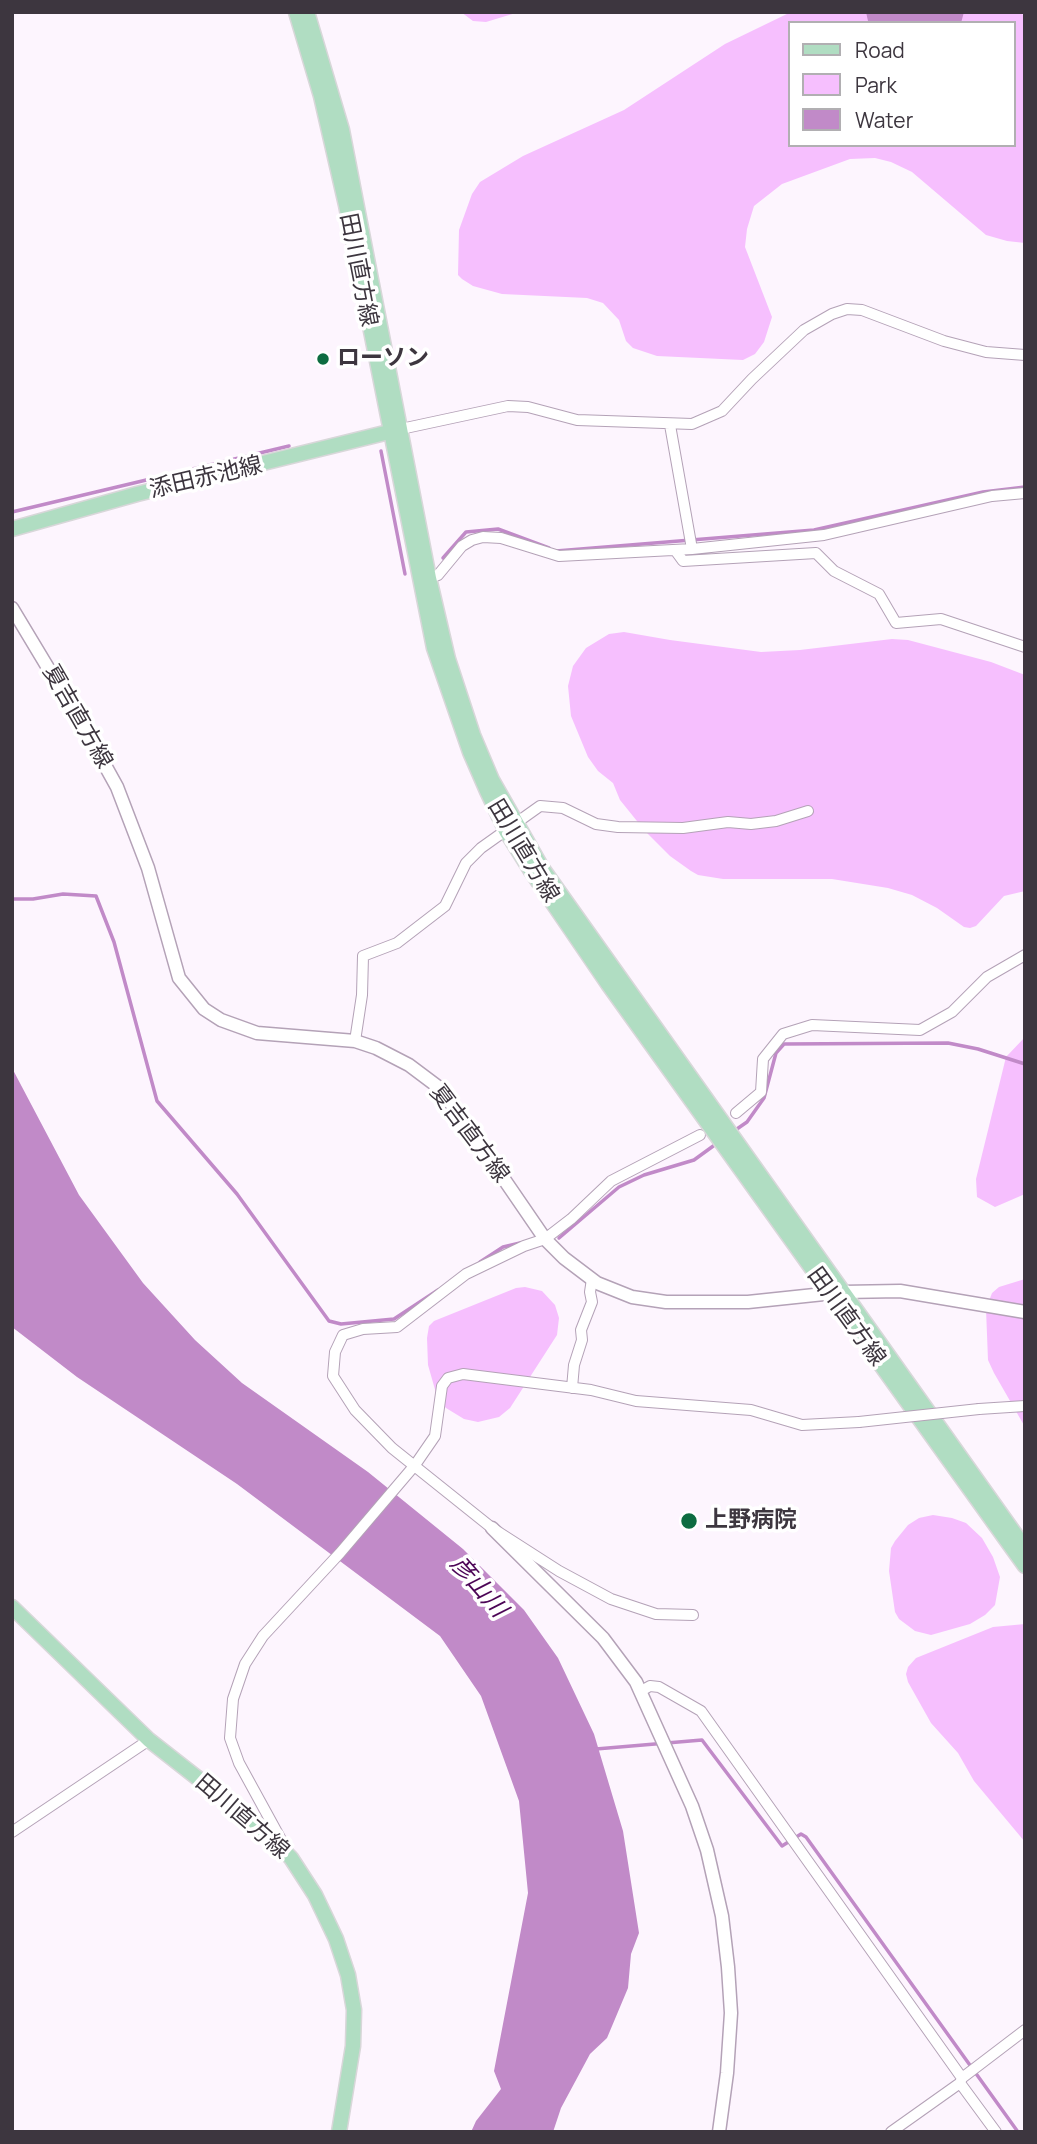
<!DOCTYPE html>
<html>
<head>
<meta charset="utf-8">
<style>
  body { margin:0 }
  #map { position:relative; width:1037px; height:2144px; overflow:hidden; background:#fdf5fe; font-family:Manrope,sans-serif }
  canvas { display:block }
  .frame { position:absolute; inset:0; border:14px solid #3d363f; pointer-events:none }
  .legend { position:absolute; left:788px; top:21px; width:228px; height:126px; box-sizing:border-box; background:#fff; border:2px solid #b1afb2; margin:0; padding:9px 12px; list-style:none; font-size:21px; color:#3d363f }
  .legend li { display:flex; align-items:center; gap:14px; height:35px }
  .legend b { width:35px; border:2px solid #b1afb2 }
</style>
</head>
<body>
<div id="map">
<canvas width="1037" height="2144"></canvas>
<div class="frame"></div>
<ul class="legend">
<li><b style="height:9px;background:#b0ddc2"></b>Road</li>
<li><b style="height:19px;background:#f6bffe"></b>Park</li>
<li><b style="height:19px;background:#c18ac8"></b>Water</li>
</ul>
</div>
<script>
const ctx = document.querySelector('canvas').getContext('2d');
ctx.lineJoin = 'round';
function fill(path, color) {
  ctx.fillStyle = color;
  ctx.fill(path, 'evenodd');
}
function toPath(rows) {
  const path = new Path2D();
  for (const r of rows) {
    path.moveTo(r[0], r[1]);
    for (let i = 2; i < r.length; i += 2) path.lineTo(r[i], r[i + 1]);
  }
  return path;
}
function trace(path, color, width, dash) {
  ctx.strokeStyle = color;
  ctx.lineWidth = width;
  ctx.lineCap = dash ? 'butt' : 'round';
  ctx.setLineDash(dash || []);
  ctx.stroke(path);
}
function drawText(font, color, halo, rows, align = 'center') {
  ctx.font = font + ' Manrope,"Noto Sans JP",sans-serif';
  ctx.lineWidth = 7;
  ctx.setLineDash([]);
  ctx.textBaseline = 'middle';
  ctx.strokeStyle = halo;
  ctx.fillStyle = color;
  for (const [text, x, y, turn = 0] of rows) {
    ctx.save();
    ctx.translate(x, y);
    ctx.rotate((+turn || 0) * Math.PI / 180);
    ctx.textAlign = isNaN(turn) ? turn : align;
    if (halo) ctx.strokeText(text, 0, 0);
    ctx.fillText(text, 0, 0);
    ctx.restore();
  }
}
const green = toPath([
  [461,12,519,12,486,22,473,21],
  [791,12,1014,12,1025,15,1025,243,1007,241,986,235,912,172,891,162,875,158,850,159,782,184,754,206,747,229,745,247,772,317,764,342,755,354,743,360,657,356,633,348,626,341,619,320,603,303,587,298,502,294,473,286,462,279,458,275,459,230,472,194,480,182,523,156,624,110,725,44],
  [790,23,1014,23,1014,145,790,145],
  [624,632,670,640,761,652,800,650,892,639,908,640,991,662,1025,675,1025,891,1004,896,976,926,970,928,964,927,937,908,912,895,888,888,832,879,723,879,698,875,691,871,670,856,645,831,620,800,613,783,598,771,588,757,571,716,568,686,573,666,586,648,609,634],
  [1025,1037,1025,1194,995,1207,977,1197,976,1179,1006,1057],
  [1025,1279,1025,1427,994,1373,988,1360,986,1309,992,1293,999,1287],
  [525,1287,542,1291,555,1305,559,1318,557,1335,510,1408,499,1417,478,1422,464,1419,446,1408,438,1400,428,1365,427,1338,429,1326,434,1321,516,1288],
  [933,1515,952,1518,966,1523,982,1538,993,1557,1000,1577,995,1605,985,1615,970,1624,931,1635,915,1631,899,1619,895,1612,889,1571,891,1548,895,1541,908,1525,919,1518],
  [1025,1624,1025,1842,974,1781,958,1753,931,1723,908,1682,906,1674,908,1667,916,1658,993,1627]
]);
const water = toPath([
  [866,12,964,12,961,23,877,23,868,21],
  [12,1068,79,1195,143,1283,195,1340,242,1383,368,1472,463,1549,524,1610,558,1658,594,1734,623,1831,639,1933,631,1954,628,1988,607,2038,590,2054,561,2108,553,2132,471,2132,476,2121,501,2089,494,2071,528,1893,519,1801,481,1696,440,1636,237,1484,77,1377,12,1327]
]);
const stream = toPath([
  [381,451,405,574],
  [12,512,289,446],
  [556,551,814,530,983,492,1025,487],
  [443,558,466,532,498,529,549,548],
  [12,899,33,899,63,894,96,896,114,942,157,1101,237,1194,329,1321,341,1324,394,1319,438,1290],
  [734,1131,747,1122,764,1098,776,1053,784,1044,948,1043,978,1049,1025,1064],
  [559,1238,619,1187,644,1175,694,1160,716,1144],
  [480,1262,503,1247,520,1243],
  [596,1749,702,1740,782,1846,801,1834,806,1837,1018,2132]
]);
const minor = toPath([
  [670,425,692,549],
  [401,429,508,406,528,407,577,420,692,424,722,411,752,379,804,330,832,314,847,309,862,310,944,341,986,352,1025,355],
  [675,550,683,561,816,553,834,571,879,594,896,623,941,619,1025,647],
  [429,578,438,575,462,546,472,540,483,537,501,538,559,556,692,549,824,535,992,496,1025,493],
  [355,1041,362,995,363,956,397,943,445,906,466,863,481,848,540,806,563,808,596,824,618,827,683,828,728,822,751,824,776,821,808,811],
  [736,1113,761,1092,763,1059,783,1034,812,1025,920,1030,952,1012,987,977,1025,955],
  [572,1388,574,1365,582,1340,581,1330,592,1302,590,1292,592,1279],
  [979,1409,1025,1406],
  [693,1615,656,1614,611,1599,559,1571,492,1528,392,1448,355,1410,333,1376,335,1352,343,1335,363,1329,397,1327,466,1274,524,1246,545,1239,571,1219,611,1181,700,1135],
  [641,1691,650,1686,659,1687,701,1711,962,2078],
  [12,1832,149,1740],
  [285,1847,239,1763,230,1738,233,1699,245,1664,263,1636,340,1553,415,1465,435,1436,442,1386,448,1378,463,1374,591,1390,636,1401,751,1410,802,1425,859,1422],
  [960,2083,996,2132],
  [891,2132,960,2083,962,2078,1025,2030]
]);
const tertiary = toPath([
  [492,1528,603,1638,636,1682,692,1806,707,1850,722,1916,728,1967,731,2013,727,2073,719,2132]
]);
const secondary = toPath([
  [12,608,86,731,117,787,148,868,179,978,204,1009,221,1020,257,1033,355,1041,376,1048,409,1065,437,1086,460,1115,545,1239,564,1258,597,1283,632,1297,666,1302,748,1302,843,1292,900,1291,1025,1312]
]);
const primary = toPath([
  [296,12,321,96,346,205,434,648,470,752,487,791,506,831,531,871,608,984,1025,1566],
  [307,12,342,130,429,578,448,659,473,735,492,780,542,868,1025,1548],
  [12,529,137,494,397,430],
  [12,1607,149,1740,260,1827,291,1858,315,1895,336,1939,348,1975,354,2010,353,2046,339,2132]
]);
const minorBridge = toPath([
  [859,1422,979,1409]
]);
const markers = [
  [323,359,7,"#0d6c41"],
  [689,1521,9,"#0d6c41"]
];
const streetNames = [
  ["田川直方線",358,270,79],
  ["添田赤池線",206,478,-13],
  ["夏吉直方線",77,717,60],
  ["田川直方線",523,851,59],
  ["夏吉直方線",469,1134,53],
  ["田川直方線",846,1317,54],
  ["田川直方線",242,1817,41]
];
const poiNames = [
  ["ローソン",337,359],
  ["上野病院",705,1521]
];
const waterNames = [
  ["彦山川",478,1587,49]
];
fill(green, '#f6bffe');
fill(water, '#c18ac8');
trace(stream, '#c18ac8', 3.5);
trace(minor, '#b4a2b7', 12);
trace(tertiary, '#b4a2b7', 15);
trace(secondary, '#b4a2b7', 15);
trace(primary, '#d8d7d9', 17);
trace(minor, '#fff', 10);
trace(tertiary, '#fff', 12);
trace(secondary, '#fff', 12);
trace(primary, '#b0ddc2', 14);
trace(minorBridge, '#b4a2b7', 12, []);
trace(minorBridge, '#fff', 10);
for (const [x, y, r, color] of markers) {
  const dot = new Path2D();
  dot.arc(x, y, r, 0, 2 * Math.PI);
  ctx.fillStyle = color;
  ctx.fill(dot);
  trace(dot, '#fff', 2.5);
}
drawText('23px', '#3d363f', '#fff', streetNames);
drawText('bold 23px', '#3d363f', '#fff', poiNames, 'left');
drawText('italic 24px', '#4c0556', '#fff', waterNames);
</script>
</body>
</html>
